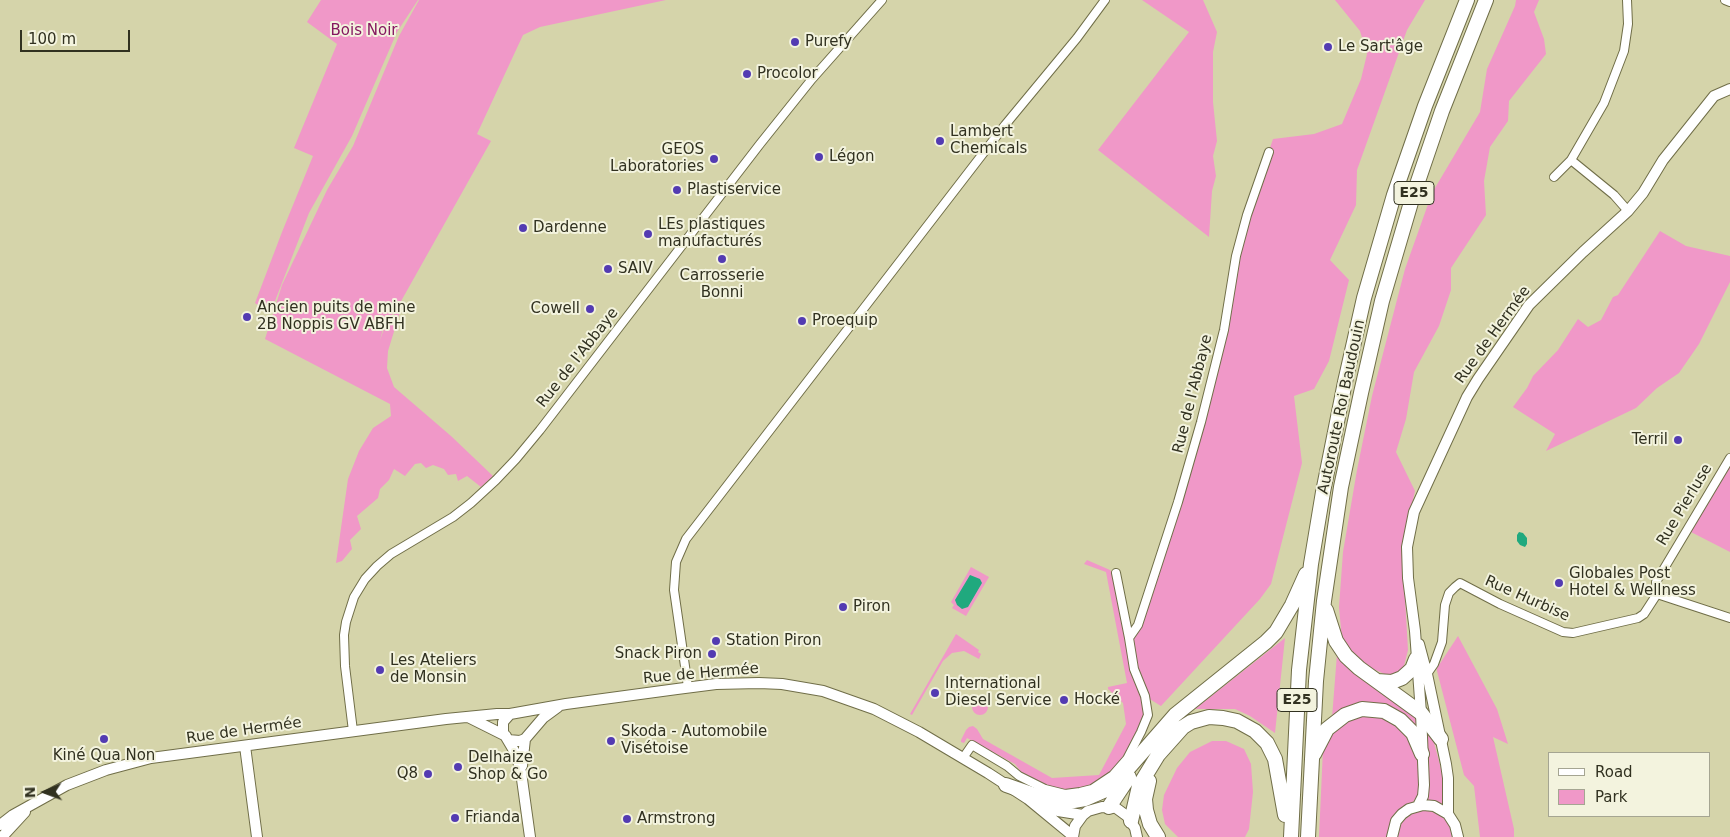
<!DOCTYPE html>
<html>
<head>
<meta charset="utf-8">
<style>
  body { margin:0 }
  #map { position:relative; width:1730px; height:837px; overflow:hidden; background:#d5d4aa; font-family:"DejaVu Sans",sans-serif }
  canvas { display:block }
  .legend { position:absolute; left:1548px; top:752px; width:162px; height:65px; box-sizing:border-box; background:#f3f3de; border:1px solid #a5a592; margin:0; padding:6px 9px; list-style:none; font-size:15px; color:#313120 }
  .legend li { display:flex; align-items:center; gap:10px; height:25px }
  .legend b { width:25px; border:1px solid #a5a592 }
  .north { position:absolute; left:20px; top:767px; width:50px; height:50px; -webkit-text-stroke:4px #f3f3de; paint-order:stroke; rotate:268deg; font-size:14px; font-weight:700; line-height:20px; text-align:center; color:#313120 }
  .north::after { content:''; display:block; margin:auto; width:18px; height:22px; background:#313120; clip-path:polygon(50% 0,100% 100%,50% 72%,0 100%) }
  .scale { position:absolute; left:20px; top:30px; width:110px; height:22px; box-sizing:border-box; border:2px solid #313120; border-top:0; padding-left:6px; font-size:15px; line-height:18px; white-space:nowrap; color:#313120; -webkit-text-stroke:4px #f3f3de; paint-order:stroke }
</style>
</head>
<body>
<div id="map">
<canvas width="1730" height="837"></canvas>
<ul class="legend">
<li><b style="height:6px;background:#fff"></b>Road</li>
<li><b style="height:14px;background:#f098c8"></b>Park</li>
</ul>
<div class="north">N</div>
<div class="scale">100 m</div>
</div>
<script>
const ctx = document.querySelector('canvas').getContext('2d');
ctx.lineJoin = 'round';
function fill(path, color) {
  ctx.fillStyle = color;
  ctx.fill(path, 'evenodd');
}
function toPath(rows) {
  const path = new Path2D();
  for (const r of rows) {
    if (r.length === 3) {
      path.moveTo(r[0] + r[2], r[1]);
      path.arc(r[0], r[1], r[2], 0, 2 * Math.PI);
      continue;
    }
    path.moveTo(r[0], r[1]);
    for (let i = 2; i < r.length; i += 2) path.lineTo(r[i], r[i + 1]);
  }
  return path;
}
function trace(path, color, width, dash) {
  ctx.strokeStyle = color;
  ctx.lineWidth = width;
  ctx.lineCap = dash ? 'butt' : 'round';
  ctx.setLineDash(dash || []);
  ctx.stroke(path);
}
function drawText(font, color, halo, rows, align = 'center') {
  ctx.font = font + ' "DejaVu Sans",sans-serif';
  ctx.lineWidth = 4;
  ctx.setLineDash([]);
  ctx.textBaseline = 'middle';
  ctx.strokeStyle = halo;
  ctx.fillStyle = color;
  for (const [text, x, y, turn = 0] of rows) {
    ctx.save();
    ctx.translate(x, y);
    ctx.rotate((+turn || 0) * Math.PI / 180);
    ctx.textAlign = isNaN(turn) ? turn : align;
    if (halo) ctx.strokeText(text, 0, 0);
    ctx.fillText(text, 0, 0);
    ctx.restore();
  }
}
const green = toPath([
  [321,0,418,0,397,32,352,136,309,213,270,314,255,303,282,232,313,156,294,148,337,44,307,22],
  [419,0,666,0,540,27,523,35,477,134,491,141,400,303,383,329,380,340,384,329,396,312,400,312,388,351,387,368,394,387,451,436,493,476,481,487,467,476,458,481,456,474,448,475,444,469,433,465,426,468,421,463,415,464,405,476,394,469,389,480,380,489,378,498,357,516,361,529,350,540,352,549,342,561,336,563,348,479,359,451,373,428,391,416,390,404,265,339,282,285,327,190,353,146,399,36],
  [1142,0,1203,0,1217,32,1213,52,1213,102,1217,141,1213,156,1216,176,1212,191,1209,237,1098,150,1189,32],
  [1335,0,1425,0,1407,30,1357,170,1356,205,1330,260,1349,280,1329,361,1314,389,1294,396,1302,463,1271,584,1260,599,1161,706,1148,698,1136,669,1133,633,1201,422,1247,215,1273,139,1314,134,1342,124,1361,79,1367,54,1360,31],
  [1516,0,1539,0,1534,12,1544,39,1546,54,1509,101,1508,121,1490,147,1484,181,1486,215,1451,268,1451,290,1439,326,1414,372,1406,419,1396,452,1415,491,1404,539,1405,598,1408,650,1403,670,1389,676,1362,664,1342,640,1339,607,1343,552,1357,470,1372,396,1405,269,1432,193,1480,112,1487,69,1515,6],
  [1660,231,1686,246,1730,256,1730,282,1699,344,1679,373,1657,388,1636,408,1546,451,1555,434,1513,407,1527,388,1533,376,1558,350,1578,319,1588,327,1601,320,1613,297,1618,295],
  [1730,458,1730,552,1689,531],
  [1087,560,1110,570,1112,573,1131,672,1141,695,1143,707,1143,718,1140,729,1129,749,1117,766,1104,778,1088,786,1072,790,1059,789,1045,786,1030,778,1022,773,1015,764,967,738,964,743,961,742,961,740,966,730,969,727,973,726,977,729,983,739,1052,778,1099,775,1126,724,1123,703,1108,689,1108,687,1127,683,1106,572,1084,564],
  [971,567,989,577,966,616,952,608,954,605,951,602],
  [956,634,979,650,978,652,981,654,979,659,964,651,952,653,943,661,912,715,910,714],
  [1458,636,1497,709,1508,744,1493,737,1514,829,1514,837,1480,837,1474,786,1464,775,1437,671,1437,668],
  [1285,638,1275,733,1250,716,1235,709,1195,709],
  [1337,654,1417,714,1419,733,1382,704,1332,718],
  [980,707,8],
  [1381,715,1404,727,1418,754,1421,782,1419,794,1414,801,1395,813,1387,837,1319,837,1323,749,1328,733,1351,716],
  [1426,727,1433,739,1440,765,1445,788,1444,806,1434,802,1425,801,1428,755],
  [1212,741,1226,741,1244,749,1251,764,1253,792,1249,829,1245,837,1178,837,1165,824,1162,810,1164,795,1177,768,1190,752],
  [1421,811,1429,811,1438,814,1445,819,1450,826,1452,837,1397,837,1399,828,1404,820,1412,814]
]);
const water = toPath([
  [1519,532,1523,533,1527,538,1527,544,1525,547,1520,545,1517,541,1517,535],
  [970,575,980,579,982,583,968,607,962,609,957,605,955,600]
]);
const minor = toPath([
  [1725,0,1730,2],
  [1571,160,1614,195,1628,211],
  [1554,177,1571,160,1604,103,1624,51,1628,24,1627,0],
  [1116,573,1129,638],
  [1657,594,1656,582,1730,458],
  [1657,594,1730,618],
  [1427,674,1434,664,1442,642,1445,605,1449,593,1455,587,1460,583,1500,604,1563,632,1573,633,1638,618,1644,614,1657,594],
  [688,687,674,590,676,562,686,539,1005,125,1077,38,1105,0],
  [353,731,345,666,344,635,346,622,354,597,365,579,377,566,391,554,453,517,471,503,496,480,516,459,540,430,760,144,812,79,882,0],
  [963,758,972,745,1007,766,1019,776,1045,789,1065,794,1080,792,1092,789,1113,775,1127,759,1141,732,1148,715,1145,696,1134,669,1129,638,1138,625,1178,502,1201,422,1224,330,1236,256,1247,215,1269,152]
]);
const tertiary = toPath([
  [1419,644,1427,674,1446,764,1448,778,1448,814],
  [510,714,503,722,503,732,516,754,521,772,530,837],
  [468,717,506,736],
  [508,740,520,741,525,739,543,718,558,707],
  [245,746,257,837],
  [522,766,525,739],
  [1036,801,1058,811,1083,815],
  [1418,806,1423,796,1424,785,1421,713,1415,631,1408,578,1407,547,1414,512,1467,397,1478,379,1529,305,1583,252,1628,211,1643,193,1663,160,1714,96,1730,89],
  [0,825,13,815,67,785,106,770,151,758,446,719,497,714,510,714,566,704,677,689,716,684,759,683,782,684,823,691,874,709,919,732,988,773,1028,799,1073,836],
  [2,837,25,812],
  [1073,837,1075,826,1083,815,1088,811,1102,807,1116,808,1127,816,1135,828,1137,837],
  [1392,837,1396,821,1402,814,1409,809,1423,805,1434,806,1448,814,1455,825,1458,837]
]);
const motorway = toPath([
  [1326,610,1336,641,1346,656,1359,668,1421,713,1441,739],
  [1377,681,1392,682,1402,678,1412,669,1416,659],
  [1314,754,1327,729,1345,715,1362,709,1384,711,1400,720,1413,733,1422,754],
  [1149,781,1145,799,1146,810,1150,824,1158,837],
  [1006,785,1046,799,1068,802,1085,799,1108,789,1119,779,1175,715,1266,642,1276,632,1292,605,1306,574],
  [1109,807,1129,777],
  [1131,821,1139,786,1158,755,1183,727,1191,722,1209,717,1223,718,1237,721,1255,731,1267,743,1275,759,1285,815],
  [1291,837,1299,670,1311,564,1323,492,1345,382,1364,298,1394,195,1425,106,1467,0],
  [1308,837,1316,681,1324,601,1341,487,1361,393,1382,301,1412,199,1442,111,1486,0]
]);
const markers = [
  [795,42,5,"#533bb2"],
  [1328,47,5,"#533bb2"],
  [747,74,5,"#533bb2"],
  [940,141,5,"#533bb2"],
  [819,157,5,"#533bb2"],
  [714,159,5,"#533bb2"],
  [677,190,5,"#533bb2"],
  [523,228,5,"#533bb2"],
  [648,234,5,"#533bb2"],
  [722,259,5,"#533bb2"],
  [608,269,5,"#533bb2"],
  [590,309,5,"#533bb2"],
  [247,317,5,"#533bb2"],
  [802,321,5,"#533bb2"],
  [1678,440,5,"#533bb2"],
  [1559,583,5,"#533bb2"],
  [843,607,5,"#533bb2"],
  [716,641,5,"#533bb2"],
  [712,654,5,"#533bb2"],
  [380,670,5,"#533bb2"],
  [935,693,5,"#533bb2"],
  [1064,700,5,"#533bb2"],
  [104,739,5,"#533bb2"],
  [611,741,5,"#533bb2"],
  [458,767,5,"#533bb2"],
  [428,774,5,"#533bb2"],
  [455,818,5,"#533bb2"],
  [627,819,5,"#533bb2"]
];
const shields = [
  [1414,193,40],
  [1297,700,40]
];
const shieldNames = [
  ["E25",1414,193],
  ["E25",1297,700]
];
const parkNames = [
  ["Bois Noir",364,31]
];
const poiNames = [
  ["Purefy",805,42],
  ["Le Sart'âge",1338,47],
  ["Procolor",757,74],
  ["Lambert",950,132],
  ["Chemicals",950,149],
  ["GEOS",704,150,"right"],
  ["Laboratories",704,167,"right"],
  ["Légon",829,157],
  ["Plastiservice",687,190],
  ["LEs plastiques",658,225],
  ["manufacturés",658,242],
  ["Dardenne",533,228],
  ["SAIV",618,269],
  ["Carrosserie",722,276,"center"],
  ["Bonni",722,293,"center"],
  ["Ancien puits de mine",257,308],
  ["2B Noppis GV ABFH",257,325],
  ["Cowell",580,309,"right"],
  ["Proequip",812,321],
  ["Terril",1668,440,"right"],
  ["Globales Post",1569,574],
  ["Hotel & Wellness",1569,591],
  ["Piron",853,607],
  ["Station Piron",726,641],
  ["Snack Piron",702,654,"right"],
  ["Les Ateliers",390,661],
  ["de Monsin",390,678],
  ["International",945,684],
  ["Diesel Service",945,701],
  ["Hocké",1074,700],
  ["Skoda - Automobile",621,732],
  ["Visétoise",621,749],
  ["Kiné Qua Non",104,756,"center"],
  ["Delhaize",468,758],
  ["Shop & Go",468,775],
  ["Q8",418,774,"right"],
  ["Frianda",465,818],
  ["Armstrong",637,819]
];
const streetNames = [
  ["Rue de Hermée",1493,335,-54],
  ["Rue de l'Abbaye",578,358,-52],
  ["Rue de l'Abbaye",1193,394,-76],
  ["Autoroute Roi Baudouin",1342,407,-78],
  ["Rue Pierluse",1685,505,-59],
  ["Rue Hurbise",1527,599,24],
  ["Rue de Hermée",701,674,-5],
  ["Rue de Hermée",244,731,-8]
];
fill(green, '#f098c8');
fill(water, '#20a97e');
trace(minor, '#706e48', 10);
trace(tertiary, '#706e48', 12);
trace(motorway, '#706e48', 16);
trace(minor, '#fff', 8);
trace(tertiary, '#fff', 10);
trace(motorway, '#fff', 14);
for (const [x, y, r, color] of markers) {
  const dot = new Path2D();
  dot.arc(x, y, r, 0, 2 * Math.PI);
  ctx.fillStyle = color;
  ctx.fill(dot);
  trace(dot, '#f3f3de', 2);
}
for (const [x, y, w] of shields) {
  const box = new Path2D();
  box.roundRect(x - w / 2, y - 11.5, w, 23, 4);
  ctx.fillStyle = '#f3f3de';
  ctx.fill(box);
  trace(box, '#313120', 1);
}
drawText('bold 14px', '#313120', null, shieldNames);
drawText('15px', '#851960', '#f3f3de', parkNames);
drawText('15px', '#313120', '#f3f3de', poiNames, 'left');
drawText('15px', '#313120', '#f3f3de', streetNames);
</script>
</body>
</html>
